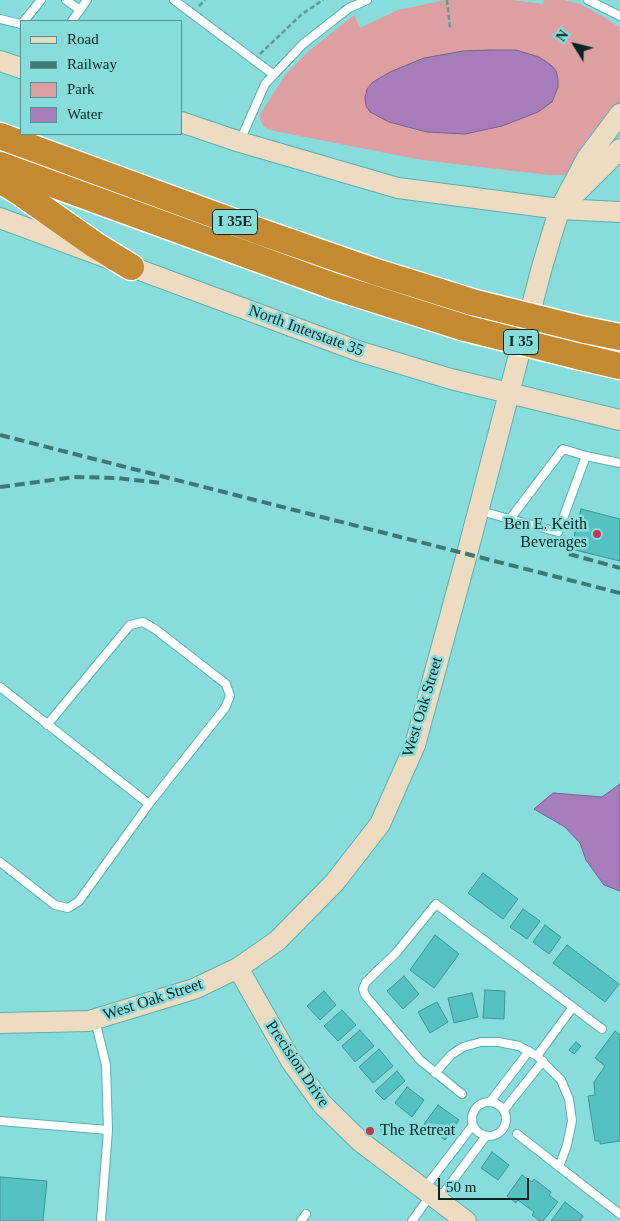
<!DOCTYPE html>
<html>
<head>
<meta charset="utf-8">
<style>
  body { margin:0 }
  #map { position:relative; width:620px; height:1221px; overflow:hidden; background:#88dddc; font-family:Georgia,serif }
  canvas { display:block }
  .legend { position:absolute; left:20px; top:20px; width:162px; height:115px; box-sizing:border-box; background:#88dddc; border:1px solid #529393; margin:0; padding:6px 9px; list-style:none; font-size:15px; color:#002525 }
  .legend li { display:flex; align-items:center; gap:10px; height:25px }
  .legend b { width:25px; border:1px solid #529393 }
  .north { position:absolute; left:550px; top:20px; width:50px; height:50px; -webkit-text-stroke:4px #88dddc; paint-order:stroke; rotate:306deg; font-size:14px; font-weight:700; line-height:20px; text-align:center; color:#002525 }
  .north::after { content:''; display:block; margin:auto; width:18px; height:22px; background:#002525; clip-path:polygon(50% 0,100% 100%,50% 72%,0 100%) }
  .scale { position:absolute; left:438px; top:1178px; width:91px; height:22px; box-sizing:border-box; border:2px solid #002525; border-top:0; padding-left:6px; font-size:15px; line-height:18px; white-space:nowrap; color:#002525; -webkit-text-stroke:4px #88dddc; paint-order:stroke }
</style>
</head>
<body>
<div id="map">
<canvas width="620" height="1221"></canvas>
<ul class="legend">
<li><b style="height:6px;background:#eddcc2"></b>Road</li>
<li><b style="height:6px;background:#3d7878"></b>Railway</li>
<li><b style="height:14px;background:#de9fa3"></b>Park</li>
<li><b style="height:14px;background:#a67dba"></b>Water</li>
</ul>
<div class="north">N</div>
<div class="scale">50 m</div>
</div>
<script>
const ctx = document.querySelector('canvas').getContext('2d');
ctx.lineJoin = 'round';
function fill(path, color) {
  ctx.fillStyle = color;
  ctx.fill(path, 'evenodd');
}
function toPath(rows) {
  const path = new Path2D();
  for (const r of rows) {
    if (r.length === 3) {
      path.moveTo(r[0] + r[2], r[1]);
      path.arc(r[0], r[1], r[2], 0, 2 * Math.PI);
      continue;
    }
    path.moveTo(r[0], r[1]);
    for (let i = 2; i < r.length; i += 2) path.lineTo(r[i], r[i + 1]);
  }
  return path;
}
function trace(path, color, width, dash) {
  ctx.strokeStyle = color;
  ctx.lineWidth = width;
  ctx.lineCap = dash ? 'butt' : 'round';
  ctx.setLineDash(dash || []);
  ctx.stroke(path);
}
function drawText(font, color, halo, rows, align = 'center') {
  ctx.font = font + ' Georgia,serif';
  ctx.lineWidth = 5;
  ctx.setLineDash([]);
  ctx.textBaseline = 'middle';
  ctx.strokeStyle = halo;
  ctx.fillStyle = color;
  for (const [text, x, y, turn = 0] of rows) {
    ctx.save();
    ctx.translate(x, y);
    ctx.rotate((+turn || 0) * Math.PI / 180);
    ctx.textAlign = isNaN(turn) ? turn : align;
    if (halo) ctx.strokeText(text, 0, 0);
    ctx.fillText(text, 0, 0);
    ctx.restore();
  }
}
const green = toPath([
  [445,0,513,0,543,4,544,0,564,0,580,4,606,18,620,28,620,115,572,175,548,175,422,160,269,130,263,126,259,116,285,75,310,50,354,15,360,28,398,10]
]);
const water = toPath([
  [490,50,516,50,539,57,551,65,556,71,558,79,558,87,552,102,538,112,502,126,465,134,427,132,389,122,370,112,366,106,365,98,367,89,373,82,390,72,424,58,463,51,490,50],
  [620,784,620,891,604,885,586,860,580,843,565,827,534,809,553,793,602,797,620,784]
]);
const building = toPath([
  [581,509,620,519,620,561,571,549,581,509],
  [483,873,518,899,503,919,468,893,483,873],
  [523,909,540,921,527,939,510,927,523,909],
  [545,925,561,937,549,954,533,942,545,925],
  [435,935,459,954,434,988,410,970,435,935],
  [567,945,619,984,605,1002,553,963,567,945],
  [404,976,419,994,403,1009,387,991,404,976],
  [485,990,505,991,504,1019,483,1018,485,990],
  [324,991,336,1005,320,1020,307,1006,324,991],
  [472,993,478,1017,454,1023,448,998,472,993],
  [437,1002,448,1022,430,1033,418,1012,437,1002],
  [342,1010,356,1025,338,1041,324,1026,342,1010],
  [360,1030,374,1046,355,1062,342,1046,360,1030],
  [615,1031,620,1035,620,1141,600,1144,600,1141,595,1141,588,1096,595,1095,594,1082,605,1066,595,1058,615,1031],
  [576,1042,581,1046,574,1054,569,1050,576,1042],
  [379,1049,393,1066,373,1083,359,1067,379,1049],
  [397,1071,405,1081,384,1100,375,1091,397,1071],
  [407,1087,424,1100,412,1117,395,1103,407,1087],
  [438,1105,459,1120,445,1140,424,1124,438,1105],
  [382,1124,391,1131,388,1135,379,1128,382,1124],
  [492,1152,509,1165,498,1180,481,1168,492,1152],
  [522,1175,532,1182,534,1179,551,1192,549,1195,558,1202,543,1221,540,1221,532,1215,534,1212,518,1200,516,1203,507,1196,522,1175],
  [0,1177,47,1181,43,1221,0,1221,0,1177],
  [565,1202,583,1216,580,1221,551,1221,565,1202]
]);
const path = toPath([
  [447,0,450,28],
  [199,6,205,0],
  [260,54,302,14,323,0]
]);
const lane = toPath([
  [66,0,80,10],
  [174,0,274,75],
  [588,0,620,16],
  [0,19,21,24],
  [24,21,41,0],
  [72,21,87,0],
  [240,141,265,84,303,44,349,8,367,0],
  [480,511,558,532,586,456,620,463],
  [510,519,563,449,586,456],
  [0,687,149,804],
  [0,862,55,905,68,908,79,901,149,804,225,708,230,696,226,684,155,629,143,622,130,625,47,725],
  [95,1020,106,1065,108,1130,101,1221],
  [537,1056,573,1007],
  [435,1073,451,1055,463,1047,481,1042,498,1042,519,1046,537,1056,561,1080,569,1099,572,1121,567,1145,559,1167],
  [462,1094,420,1060,365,995,363,989,366,982,396,953,436,904,602,1029],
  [489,1119,17],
  [490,1102,529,1051],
  [504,1110,543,1061],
  [0,1121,108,1130],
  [517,1134,620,1214],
  [424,1189,473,1125],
  [439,1199,486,1136],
  [301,1221,306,1214],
  [412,1221,430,1196]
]);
const secondary = toPath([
  [0,61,21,68],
  [181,122,240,142,398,188,560,209,620,212],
  [574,195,620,149],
  [0,218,358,351,451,379,620,420],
  [238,968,291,1061,322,1104,361,1142,466,1221],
  [0,1023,89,1021,194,989,238,968,277,941,335,882,380,824,415,745,467,554,542,267,554,227,560,209,587,158,620,114]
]);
const highway = toPath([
  [0,136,264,233,373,271,472,302],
  [0,165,333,286,465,328],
  [0,180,21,193,95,245,131,267],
  [585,330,620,337],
  [577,356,620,366]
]);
const rail = toPath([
  [0,435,620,593],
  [0,487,74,477,116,478,162,483],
  [569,554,620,568]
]);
const highwayBridge = toPath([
  [472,302,585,330],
  [465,328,577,356]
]);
const markers = [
  [597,534,5,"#c63652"],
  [370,1131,5,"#c63652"]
];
const shields = [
  [235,222,45],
  [521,342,35]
];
const shieldNames = [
  ["I 35E",235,222],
  ["I 35",521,342]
];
const streetNames = [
  ["North Interstate 35",306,331,20],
  ["West Oak Street",423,707,-73],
  ["West Oak Street",153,1000,-18],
  ["Precision Drive",297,1064,56]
];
const poiNames = [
  ["Ben E. Keith",587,525],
  ["Beverages",587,543],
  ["The Retreat",380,1131,"left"]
];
fill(green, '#de9fa3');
fill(water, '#a67dba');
trace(water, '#74638d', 1);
fill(building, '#55c2c1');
trace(building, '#3d9594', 1);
trace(lane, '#5ab0ae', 10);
trace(secondary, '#5ab0ae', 22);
trace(highway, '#fff', 29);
trace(path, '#589d9c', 2.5, [5, 2.5]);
trace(lane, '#fff', 8);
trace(secondary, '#eddcc2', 20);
trace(highway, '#c38a32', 26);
trace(rail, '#3d7878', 4, [10, 5]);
trace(highwayBridge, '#fff', 29, []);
trace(highwayBridge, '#c38a32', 26);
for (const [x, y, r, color] of markers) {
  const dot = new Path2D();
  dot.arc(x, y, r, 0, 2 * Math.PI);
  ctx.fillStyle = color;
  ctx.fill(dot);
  trace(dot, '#88dddc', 2);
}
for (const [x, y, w] of shields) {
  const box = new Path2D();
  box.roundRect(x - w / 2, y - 12.5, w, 25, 4);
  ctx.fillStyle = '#88dddc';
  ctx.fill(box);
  trace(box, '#002525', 1);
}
drawText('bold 15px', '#002525', null, shieldNames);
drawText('16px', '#002525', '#88dddc', streetNames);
drawText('16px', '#002525', '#88dddc', poiNames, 'right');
</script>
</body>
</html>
